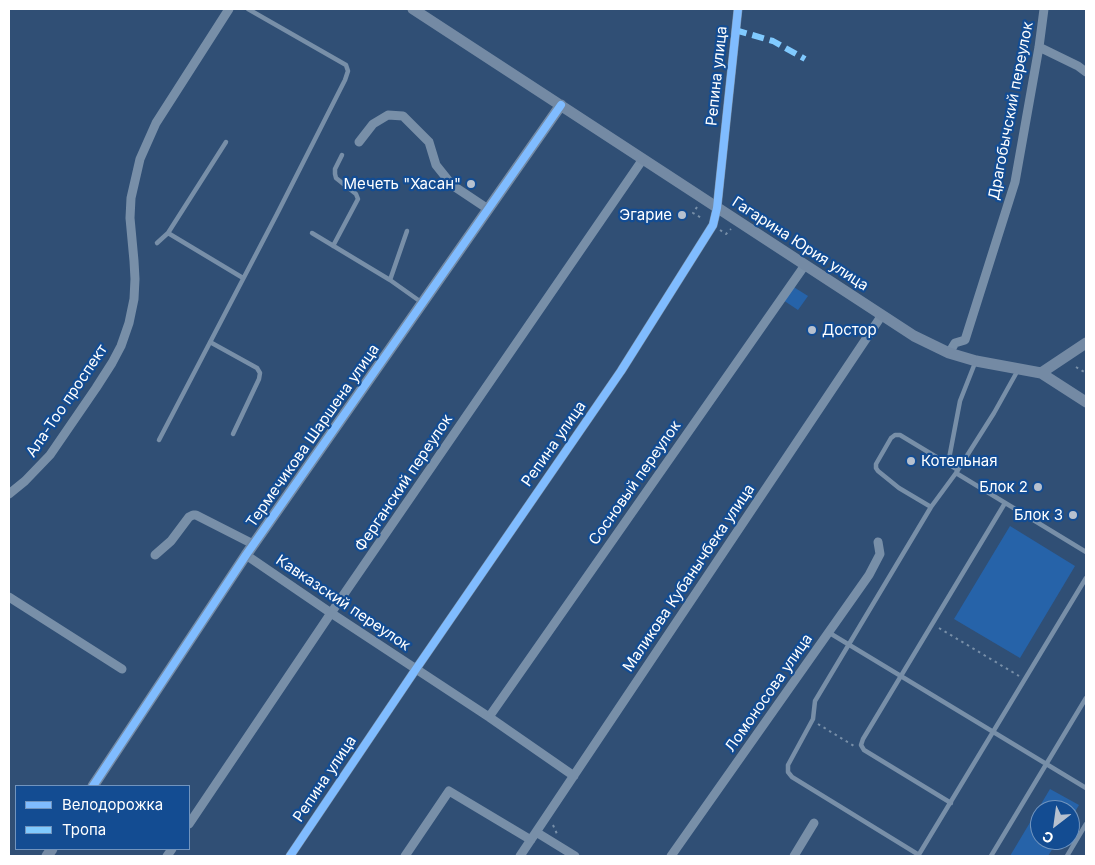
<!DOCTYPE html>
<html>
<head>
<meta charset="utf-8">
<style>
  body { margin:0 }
  #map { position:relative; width:1095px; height:865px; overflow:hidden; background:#304f75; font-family:Inter,sans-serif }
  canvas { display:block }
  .frame { position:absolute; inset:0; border:10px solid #fff; pointer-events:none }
  .legend { position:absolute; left:15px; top:785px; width:175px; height:65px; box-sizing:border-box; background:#134c92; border:1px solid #7194be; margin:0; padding:6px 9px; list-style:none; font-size:15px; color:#fff }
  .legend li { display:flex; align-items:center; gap:10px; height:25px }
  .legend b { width:25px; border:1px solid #7194be }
  .north { position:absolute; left:1030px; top:800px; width:50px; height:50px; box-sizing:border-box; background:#134c92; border:1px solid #7194be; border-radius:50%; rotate:210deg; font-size:14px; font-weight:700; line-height:20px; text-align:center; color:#fff }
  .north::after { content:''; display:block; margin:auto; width:18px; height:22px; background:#b7c1cf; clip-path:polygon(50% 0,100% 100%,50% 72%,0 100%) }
</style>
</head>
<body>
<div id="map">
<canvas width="1095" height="865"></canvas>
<div class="frame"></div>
<ul class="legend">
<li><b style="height:6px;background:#80bcff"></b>Велодорожка</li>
<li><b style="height:6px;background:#80caff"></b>Тропа</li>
</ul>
<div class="north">С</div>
</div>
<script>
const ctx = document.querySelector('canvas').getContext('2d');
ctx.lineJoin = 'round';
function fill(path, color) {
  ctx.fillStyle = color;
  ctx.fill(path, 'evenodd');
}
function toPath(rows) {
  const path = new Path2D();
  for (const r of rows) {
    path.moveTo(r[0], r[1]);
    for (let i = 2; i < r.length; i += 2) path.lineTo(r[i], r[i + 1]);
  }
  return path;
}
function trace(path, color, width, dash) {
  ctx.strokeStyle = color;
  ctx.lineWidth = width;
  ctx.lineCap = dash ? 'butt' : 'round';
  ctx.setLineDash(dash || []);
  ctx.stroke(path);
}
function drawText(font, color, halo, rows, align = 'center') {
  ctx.font = font + ' Inter,sans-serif';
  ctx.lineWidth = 4.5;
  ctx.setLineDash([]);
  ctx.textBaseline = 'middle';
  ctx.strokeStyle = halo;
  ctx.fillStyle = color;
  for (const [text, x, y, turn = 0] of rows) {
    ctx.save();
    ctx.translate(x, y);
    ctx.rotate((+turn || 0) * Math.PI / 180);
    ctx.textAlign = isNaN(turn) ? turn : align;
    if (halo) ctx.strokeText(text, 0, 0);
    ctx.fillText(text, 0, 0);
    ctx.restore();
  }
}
const green = toPath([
  [792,286,808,296,798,310,783,300],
  [1010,526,1075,566,1020,658,954,619],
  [1050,789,1079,805,1070,820,1070,810,1040,810,1040,840,1058,840,1048,856,1010,856]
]);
const path = toPath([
  [697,207,693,213,703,219],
  [720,230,726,234,731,229],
  [1076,367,1086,373],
  [939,628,1019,676],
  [818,724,854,746],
  [553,825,557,834]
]);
const lane = toPath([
  [168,233,243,278],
  [312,233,390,280,421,302],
  [157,243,168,233,226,142],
  [333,246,358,199,356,194,336,178,335,174,335,169,342,155],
  [390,280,407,231],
  [210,342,257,368,260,373,259,379,233,434],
  [159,440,277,214,345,80,348,71,346,65,248,9],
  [948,464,960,401,975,363],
  [956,473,1086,552],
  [931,507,899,488,878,471,876,468,876,464,891,438,895,435,900,435,958,470],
  [828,632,1086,788],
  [951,803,864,750,861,745,863,739,1005,503],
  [919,855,792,777,788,772,788,765,813,719,815,701,931,507,956,473,994,413,1018,370],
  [918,856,1086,578],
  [991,856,1086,698],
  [1067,856,1086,824]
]);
const street = toPath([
  [1039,47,1078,66,1086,72],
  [359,142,373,124,388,115,403,116,429,142,436,165,452,185,488,209],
  [949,353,955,343,965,340,1015,182,1039,47,1044,9],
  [9,494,25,481,50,455,96,388,112,363,121,346,129,323,134,299,135,279,134,261,130,218,131,198,140,159,156,123,229,9],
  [155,555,171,541,189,517,193,515,196,515,253,544],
  [246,555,331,613,489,717,574,776],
  [9,597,122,669],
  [489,717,805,265],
  [189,824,331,613,643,159],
  [536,832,575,856],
  [167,856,172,849],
  [290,856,416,669,621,371,713,225,717,208,738,9],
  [405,856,449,791,531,840],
  [520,856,882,315],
  [671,856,869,575,880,554,878,542],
  [794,856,814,823]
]);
const secondary = toPath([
  [413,9,914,336,949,353,976,361,1041,373,1086,402],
  [1041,373,1086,343],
  [93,786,246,555,561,105],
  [47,856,52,849]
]);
const quiet = toPath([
  [735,30,773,41,805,59]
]);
const cycleway = toPath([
  [93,786,246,555,561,105],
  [290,856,416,669,621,371,713,225,717,208,738,9]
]);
const markers = [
  [471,184,5,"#b7c1cf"],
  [682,215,5,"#b7c1cf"],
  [812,330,5,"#b7c1cf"],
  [911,461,5,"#b7c1cf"],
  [1038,487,5,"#b7c1cf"],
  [1073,515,5,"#b7c1cf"]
];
const streetNames = [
  ["Репина улица",717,76,-84],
  ["Драгобычский переулок",1011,111,-79],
  ["Гагарина Юрия улица",800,244,33],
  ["Ала-Тоо проспект",67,401,-56],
  ["Термечикова Шаршена улица",313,436,-55],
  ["Репина улица",554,444,-55],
  ["Ферганский переулок",404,483,-56],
  ["Сосновый переулок",635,483,-55],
  ["Маликова Кубанычбека улица",689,578,-56],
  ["Кавказский переулок",343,603,34],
  ["Ломоносова улица",769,693,-55],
  ["Репина улица",325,779,-56]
];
const poiNames = [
  ["Мечеть \"Хасан\"",461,184],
  ["Эгарие",672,215],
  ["Достор",822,330,"left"],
  ["Котельная",921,461,"left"],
  ["Блок 2",1028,487],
  ["Блок 3",1063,515]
];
fill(green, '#2663a9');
trace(path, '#788fa8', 2, [2.5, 4]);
trace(lane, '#788fa8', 4.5);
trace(street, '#788fa8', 9);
trace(secondary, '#748aa4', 11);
trace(quiet, '#80caff', 6, [12, 6]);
trace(cycleway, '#80bcff', 8);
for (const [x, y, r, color] of markers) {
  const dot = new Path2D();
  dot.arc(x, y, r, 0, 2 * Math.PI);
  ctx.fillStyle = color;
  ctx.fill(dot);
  trace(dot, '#134c92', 2);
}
drawText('15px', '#fff', '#134c92', streetNames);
drawText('15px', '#fff', '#134c92', poiNames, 'right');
</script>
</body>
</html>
